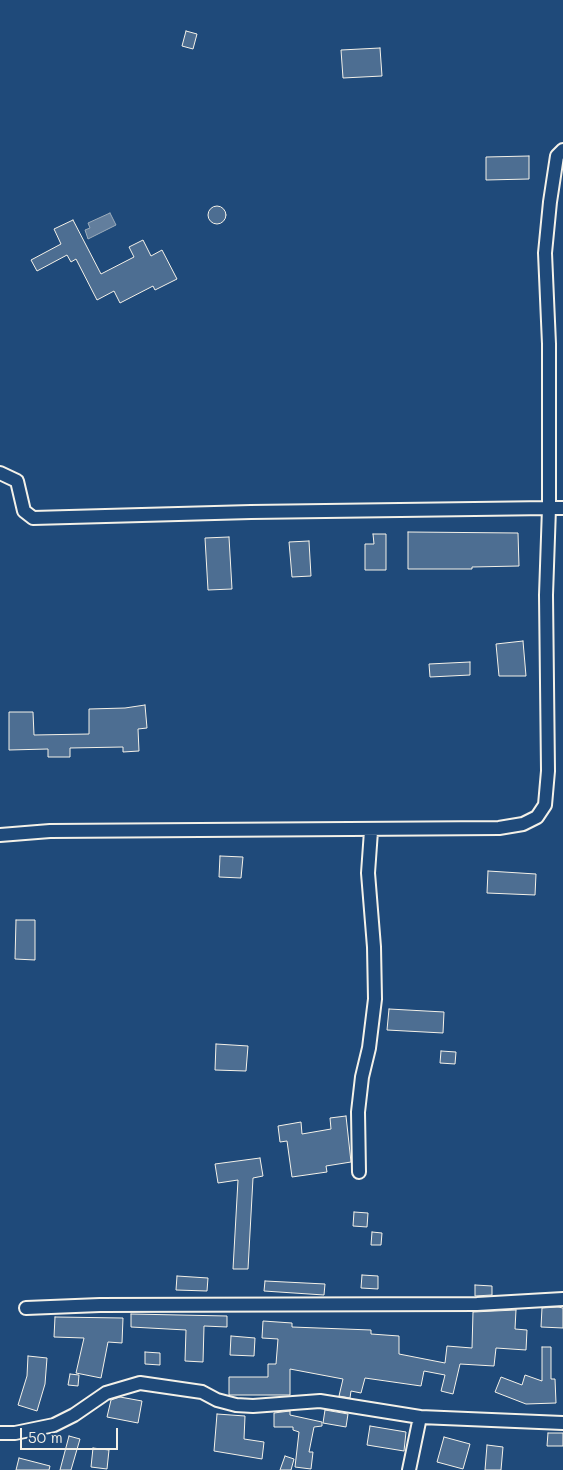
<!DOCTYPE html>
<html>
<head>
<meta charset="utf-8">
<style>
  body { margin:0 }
  #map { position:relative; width:563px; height:1470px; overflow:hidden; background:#1f4a7a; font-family:Mali,sans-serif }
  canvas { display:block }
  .scale { position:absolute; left:20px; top:1428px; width:98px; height:22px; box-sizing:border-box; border:2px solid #f4f1e8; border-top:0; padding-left:6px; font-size:15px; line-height:18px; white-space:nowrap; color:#f4f1e8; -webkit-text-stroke:4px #1f4a7a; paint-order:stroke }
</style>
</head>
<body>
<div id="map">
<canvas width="563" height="1470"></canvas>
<div class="scale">50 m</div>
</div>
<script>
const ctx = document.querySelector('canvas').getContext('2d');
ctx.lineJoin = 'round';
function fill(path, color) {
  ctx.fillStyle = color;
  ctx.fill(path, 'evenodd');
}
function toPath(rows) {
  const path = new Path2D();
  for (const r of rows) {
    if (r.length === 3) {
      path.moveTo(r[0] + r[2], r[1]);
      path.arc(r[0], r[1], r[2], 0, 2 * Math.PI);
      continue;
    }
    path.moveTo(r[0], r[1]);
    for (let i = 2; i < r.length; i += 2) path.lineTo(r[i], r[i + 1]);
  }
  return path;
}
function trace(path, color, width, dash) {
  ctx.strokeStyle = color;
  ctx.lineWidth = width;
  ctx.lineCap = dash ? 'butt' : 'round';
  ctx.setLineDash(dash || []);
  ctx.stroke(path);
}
const water = toPath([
  [110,213,116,225,88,239,85,230,90,228,88,223,110,213]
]);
const building = toPath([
  [186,31,197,34,193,49,182,46,186,31],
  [380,48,382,76,343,78,341,50,380,48],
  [529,156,529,179,486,180,486,157,529,156],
  [217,215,9],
  [73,220,101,274,134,257,129,247,143,240,151,256,162,250,177,279,155,290,153,286,120,303,114,291,97,300,76,259,71,262,67,255,37,271,31,260,61,244,54,229,73,220],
  [408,532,518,533,519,566,472,567,472,569,408,569,408,532],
  [373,534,386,534,386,570,365,570,365,544,374,544,373,534],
  [229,537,232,589,208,590,205,538,229,537],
  [309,541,311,576,292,577,289,542,309,541],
  [523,641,526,676,499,676,496,644,523,641],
  [470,662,470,675,430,677,429,664,470,662],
  [145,705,147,728,138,729,139,751,123,752,123,747,70,748,70,757,48,757,48,749,9,750,9,712,33,712,34,735,89,734,89,709,125,708,145,705],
  [220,856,243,857,241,878,219,877,220,856],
  [488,871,536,874,535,895,487,893,488,871],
  [16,920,35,920,35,960,15,959,16,920],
  [389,1009,444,1012,443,1033,387,1030,389,1009],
  [216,1044,248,1046,246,1071,215,1070,216,1044],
  [441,1051,456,1052,455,1064,440,1063,441,1051],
  [346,1116,351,1162,326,1166,327,1172,292,1177,287,1141,280,1142,278,1126,301,1122,302,1134,331,1129,330,1118,346,1116],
  [260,1158,263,1176,253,1178,248,1269,233,1269,238,1180,218,1183,215,1164,260,1158],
  [354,1212,368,1213,367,1227,353,1226,354,1212],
  [372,1232,382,1233,381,1245,371,1245,372,1232],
  [362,1275,378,1276,378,1289,361,1288,362,1275],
  [177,1276,208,1278,207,1291,176,1290,177,1276],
  [265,1281,325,1284,324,1295,264,1291,265,1281],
  [475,1285,492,1286,492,1295,475,1296,475,1285],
  [558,1307,563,1308,563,1328,541,1327,542,1308,558,1307],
  [516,1310,515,1329,527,1330,526,1350,496,1348,494,1366,460,1364,453,1394,441,1391,445,1375,424,1371,421,1386,365,1378,361,1393,351,1391,350,1398,339,1396,343,1379,290,1369,290,1395,229,1395,229,1377,268,1377,268,1364,276,1364,278,1339,262,1338,263,1321,292,1323,292,1327,371,1330,371,1334,399,1336,399,1354,445,1363,447,1346,472,1348,473,1312,516,1310],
  [131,1314,227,1316,227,1327,204,1326,203,1362,185,1361,186,1330,131,1327,131,1314],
  [55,1317,123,1318,122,1343,108,1342,101,1378,76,1373,84,1338,54,1337,55,1317],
  [231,1336,255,1338,254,1356,230,1355,231,1336],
  [542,1347,551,1347,551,1379,555,1379,556,1403,526,1404,495,1392,501,1377,522,1385,525,1375,542,1381,542,1347],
  [145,1352,160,1353,160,1365,145,1364,145,1352],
  [28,1356,47,1358,45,1384,37,1411,18,1405,27,1376,28,1356],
  [70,1374,79,1375,78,1386,68,1385,70,1374],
  [120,1397,142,1401,138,1423,107,1417,111,1400,120,1397],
  [325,1410,348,1414,346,1427,323,1423,325,1410],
  [290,1411,290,1415,322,1422,322,1426,314,1427,309,1452,313,1452,311,1469,295,1467,299,1432,293,1430,293,1427,274,1427,274,1413,290,1411],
  [217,1414,245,1416,244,1439,264,1442,262,1459,214,1451,217,1414],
  [370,1426,406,1432,404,1451,367,1445,370,1426],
  [548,1433,563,1433,563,1446,547,1446,548,1433],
  [69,1436,80,1439,71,1470,60,1470,69,1436],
  [444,1437,470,1444,463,1469,437,1462,444,1437],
  [487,1445,503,1447,501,1470,485,1470,487,1445],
  [93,1448,109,1450,107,1469,91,1467,93,1448],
  [285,1456,294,1459,291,1470,280,1470,285,1456],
  [19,1458,50,1466,49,1470,16,1470,19,1458]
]);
const minor = toPath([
  [0,473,17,481,24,511,33,518,251,512,549,508,549,344,545,253,550,202,557,156,563,150],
  [0,835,50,831,499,828,523,824,537,817,545,805,548,771,546,595,549,508,563,508],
  [359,1172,358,1112,362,1077,369,1048,375,999,374,947,368,873,371,831],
  [26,1308,100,1305,477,1304,563,1299],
  [0,1433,15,1433,54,1425,74,1415,106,1393,140,1383,202,1392,217,1400,236,1405,253,1406,320,1401,420,1417],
  [409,1470,420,1417,563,1423]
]);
fill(water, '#627e9d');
trace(water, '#9cacbb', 1);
fill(building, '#4d6e92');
trace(building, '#f4f1e8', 1);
trace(minor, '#f4f1e8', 16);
trace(minor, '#1f4a7a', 12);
</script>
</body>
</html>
